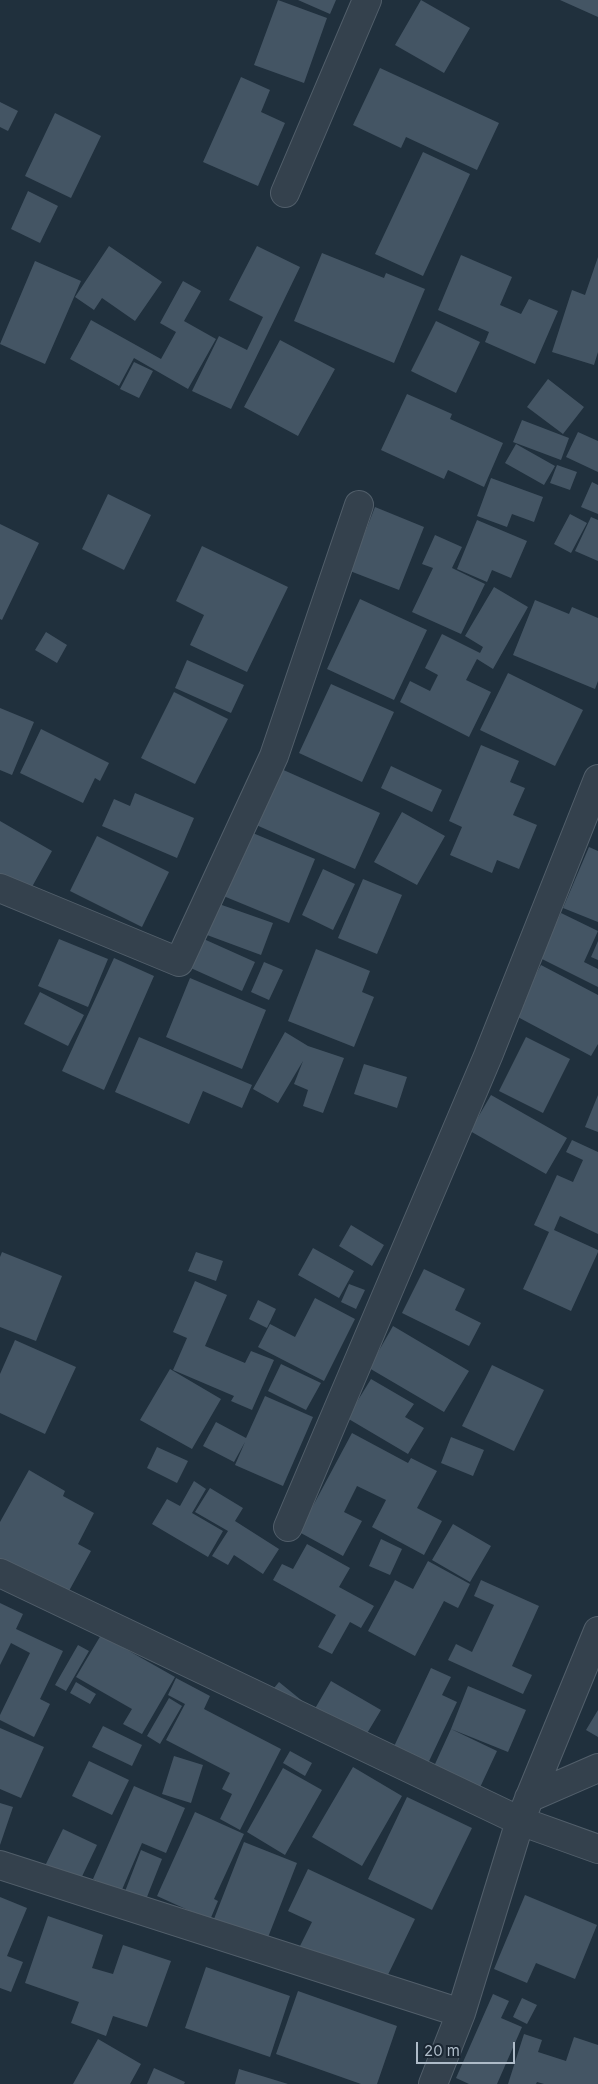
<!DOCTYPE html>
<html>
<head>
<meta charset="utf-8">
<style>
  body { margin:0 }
  #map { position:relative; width:598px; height:2084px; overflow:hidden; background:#20303d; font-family:Inter,sans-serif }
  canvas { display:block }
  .scale { position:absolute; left:416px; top:2042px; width:99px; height:22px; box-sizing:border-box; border:2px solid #afbcc9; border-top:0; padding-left:6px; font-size:15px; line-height:18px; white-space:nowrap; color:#afbcc9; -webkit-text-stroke:4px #1a2632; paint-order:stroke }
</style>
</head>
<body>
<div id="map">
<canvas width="598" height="2084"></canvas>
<div class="scale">20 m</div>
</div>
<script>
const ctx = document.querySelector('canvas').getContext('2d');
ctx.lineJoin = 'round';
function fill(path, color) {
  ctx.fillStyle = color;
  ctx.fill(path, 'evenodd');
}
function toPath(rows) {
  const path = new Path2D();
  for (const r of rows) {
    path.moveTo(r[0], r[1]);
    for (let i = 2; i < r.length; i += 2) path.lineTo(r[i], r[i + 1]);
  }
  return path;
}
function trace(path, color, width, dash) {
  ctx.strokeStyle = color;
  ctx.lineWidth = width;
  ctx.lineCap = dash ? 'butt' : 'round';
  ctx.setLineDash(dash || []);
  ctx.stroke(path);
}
const building = toPath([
  [278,0,327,18,304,83,254,65],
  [298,0,336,0,330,14],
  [421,0,470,28,444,73,395,45],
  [560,0,598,0,598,17],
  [380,68,499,123,477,170,406,137,401,148,353,125],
  [241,77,270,90,261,112,285,123,258,186,203,162],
  [0,102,18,111,8,131,0,127],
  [55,113,101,136,71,198,25,176],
  [423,152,470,174,423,276,375,254],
  [28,191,58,206,40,243,11,229],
  [109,246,162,282,135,321,102,298,94,310,75,297],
  [257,246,300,267,231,409,192,391,219,336,247,350,263,317,229,300],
  [322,253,384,278,386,273,425,289,394,363,294,321],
  [461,255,512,277,500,305,521,314,529,299,558,311,535,364,485,342,489,332,438,310],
  [598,257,598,352,594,365,552,352,572,290,585,295],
  [35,261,81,281,45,364,0,344],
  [183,281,201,291,184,321,216,339,188,389,134,358,119,386,70,359,91,320,161,359,176,332,160,323],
  [436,321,480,342,456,393,411,371],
  [280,340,335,369,298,436,244,407],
  [134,362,153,371,139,398,120,389],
  [548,379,584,407,563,434,527,407],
  [407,394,452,414,450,419,503,443,484,487,448,470,444,479,381,450],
  [522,420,569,438,561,460,513,442],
  [578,432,598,441,598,472,566,457],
  [516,444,555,466,544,485,505,463],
  [557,465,577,472,570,490,550,483],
  [491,478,543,497,534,522,512,514,507,527,477,516],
  [592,482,598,485,598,514,581,507],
  [108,494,151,515,124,570,82,549],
  [375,507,424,527,399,590,350,571],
  [570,514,587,523,571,553,554,544],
  [591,517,598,520,598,561,575,551],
  [477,520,527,541,511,578,492,570,487,582,457,569],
  [0,524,39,543,2,620,0,619],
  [435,535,462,547,452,568,485,584,461,634,412,612,433,568,422,564],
  [202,546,288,587,247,672,190,645,204,615,176,601],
  [494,587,528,607,493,669,477,659,466,680,491,692,469,737,400,702,410,681,430,691,438,675,425,668,442,634,480,653,483,647,465,636],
  [360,599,427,630,394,700,327,669],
  [535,600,569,614,572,607,598,618,598,681,595,689,513,655],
  [46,632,67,645,57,663,35,650],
  [187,660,244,685,231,713,175,688],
  [508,673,583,710,555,766,480,730],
  [331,684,394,712,362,782,299,753],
  [174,692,228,719,195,784,141,758],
  [0,708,34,722,12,775,0,770],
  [41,729,109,763,100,781,95,778,83,803,20,773],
  [481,745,519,761,510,782,525,788,513,815,537,825,519,869,497,860,492,873,450,855,462,827,449,821],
  [391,766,442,790,432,812,381,788],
  [279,768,380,813,355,869,254,824],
  [135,793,194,818,177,858,102,826,114,799,130,806],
  [402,812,445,836,417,885,374,862],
  [0,821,52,851,28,894,0,878],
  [248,831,315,859,289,923,221,895],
  [97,836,169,872,142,927,70,891],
  [589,847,598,851,598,922,563,908],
  [323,869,355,884,333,930,302,915],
  [363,879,402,895,377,954,338,938],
  [219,904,273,923,261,955,207,935],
  [561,913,598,931,584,962,598,969,598,987,540,958],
  [197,936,255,962,242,991,184,965],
  [59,939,108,959,88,1007,38,986],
  [598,941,598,960,591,957],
  [316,949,370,971,362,992,374,997,354,1047,288,1021],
  [114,958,154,976,104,1090,62,1071],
  [264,962,283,970,269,1000,251,992],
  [541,965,598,995,598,1044,591,1056,514,1015],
  [190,978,266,1010,242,1069,166,1037],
  [40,992,84,1015,68,1046,24,1024],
  [285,1032,308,1046,344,1058,323,1113,303,1106,308,1090,294,1084,303,1061,278,1103,253,1089],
  [139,1037,252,1085,242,1108,203,1091,189,1124,115,1092],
  [526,1037,570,1059,543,1113,499,1091],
  [364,1064,407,1077,397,1108,354,1094],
  [491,1095,567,1138,546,1174,470,1131],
  [598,1095,598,1132,585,1127],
  [572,1140,598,1152,598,1234,560,1216,554,1230,598,1250,598,1252,571,1311,523,1289,549,1232,534,1225,557,1175,573,1182,583,1160,566,1152],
  [351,1225,384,1245,372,1266,339,1246],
  [313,1248,354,1271,339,1298,298,1275],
  [2,1252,62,1276,36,1341,0,1327,0,1257],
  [196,1252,223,1261,216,1281,188,1271],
  [424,1269,465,1289,455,1310,481,1323,469,1346,402,1313],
  [195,1281,227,1295,205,1346,245,1363,251,1351,274,1360,252,1410,231,1401,234,1396,173,1370,187,1338,173,1332],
  [349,1284,365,1290,356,1309,341,1302],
  [315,1298,355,1319,324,1381,258,1347,270,1324,295,1337],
  [258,1300,276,1309,267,1328,249,1319],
  [393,1326,469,1371,444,1412,369,1368],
  [15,1340,76,1367,45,1434,0,1413,0,1374],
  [281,1364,321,1383,306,1410,268,1391],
  [492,1365,544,1390,514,1451,462,1426],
  [170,1369,221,1399,192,1449,140,1420],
  [371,1379,414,1404,405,1417,424,1428,408,1454,347,1418],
  [265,1396,313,1417,283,1486,235,1465,245,1442,234,1462,203,1446,216,1422,246,1438],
  [352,1433,408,1463,411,1458,437,1471,417,1508,442,1521,424,1555,372,1527,386,1500,357,1486,344,1512,362,1521,343,1556,299,1532],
  [451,1437,484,1450,473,1476,441,1463],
  [157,1447,188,1461,177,1483,147,1468],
  [29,1470,65,1491,63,1496,94,1513,78,1544,91,1551,64,1600,0,1564,0,1522],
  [194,1481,206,1489,192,1513,223,1531,208,1557,152,1524,167,1499,180,1506],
  [210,1488,243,1508,235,1521,279,1549,263,1574,234,1555,228,1565,212,1556,228,1531,195,1512],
  [453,1524,491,1546,470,1582,432,1560],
  [381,1539,402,1549,390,1575,369,1566],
  [307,1544,350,1568,339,1587,374,1606,361,1628,350,1622,332,1654,318,1647,336,1615,273,1580,282,1564,293,1569],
  [428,1561,470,1584,458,1608,444,1601,415,1656,368,1631,395,1580,413,1589],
  [481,1580,539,1606,512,1666,532,1675,523,1694,448,1660,456,1644,472,1652,494,1605,474,1596],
  [0,1603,23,1614,16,1629,63,1651,40,1699,50,1704,34,1737,0,1720,0,1715,30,1653,11,1643,0,1665],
  [101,1635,175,1677,142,1734,123,1724,132,1709,76,1677],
  [78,1645,89,1651,66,1691,55,1685],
  [431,1668,451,1677,442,1695,457,1702,423,1774,389,1757],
  [176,1678,210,1696,204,1709,281,1749,240,1830,220,1819,232,1794,222,1789,230,1773,166,1740,185,1704,168,1695],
  [331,1681,381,1710,363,1740,313,1712],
  [76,1682,96,1694,90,1704,70,1693],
  [279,1682,306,1704,269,1694],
  [468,1686,526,1710,508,1752,451,1729],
  [169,1698,182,1706,160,1744,147,1736],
  [598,1710,598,1737,586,1730],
  [103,1726,142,1745,132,1766,92,1747],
  [0,1728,44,1747,21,1798,0,1789],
  [451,1729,497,1751,476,1796,430,1775],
  [290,1751,312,1763,305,1776,283,1763],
  [174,1756,203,1765,191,1803,162,1794],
  [89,1761,129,1780,112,1815,72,1796],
  [353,1767,402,1796,362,1866,312,1837],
  [283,1768,322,1790,285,1855,247,1832],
  [134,1786,185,1808,166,1853,142,1843,121,1892,93,1879],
  [407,1797,472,1828,432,1910,368,1879],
  [0,1803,13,1807,0,1845],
  [195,1812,244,1834,214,1899,218,1901,210,1920,157,1896],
  [63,1829,97,1845,76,1889,42,1872],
  [244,1842,297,1863,265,1945,212,1924],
  [141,1850,162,1859,145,1902,124,1894],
  [308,1869,415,1919,383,1985,300,1946,312,1922,288,1911],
  [525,1895,597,1925,575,1979,536,1963,527,1983,494,1969],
  [0,1897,27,1908,7,1956,23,1962,11,1992,0,1988],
  [48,1916,103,1935,92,1968,113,1974,123,1945,171,1961,147,2027,113,2016,106,2036,71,2023,79,2002,25,1983],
  [206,1967,290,1996,270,2057,185,2028],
  [298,1991,397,2026,377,2084,361,2084,276,2054],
  [493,1994,509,2001,501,2018,522,2027,497,2084,469,2084,456,2078],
  [522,1998,537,2005,527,2024,513,2017],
  [524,2034,542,2040,538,2052,566,2061,574,2037,598,2045,598,2084,544,2084,537,2082,536,2084,508,2084],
  [98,2039,141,2064,130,2084,73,2084],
  [154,2068,185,2082,184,2084,147,2084],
  [239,2069,288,2084,235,2084]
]);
const minor = toPath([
  [285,193,367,0],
  [0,888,179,962,274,756,359,505],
  [288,1527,488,1056,598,779],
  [0,1573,520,1821,598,1849],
  [529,1798,598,1768],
  [0,1865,461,2013],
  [433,2084,461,2013,520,1821,598,1631]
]);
fill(building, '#445564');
trace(minor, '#525f6b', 30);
trace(minor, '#34414d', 28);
</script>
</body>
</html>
